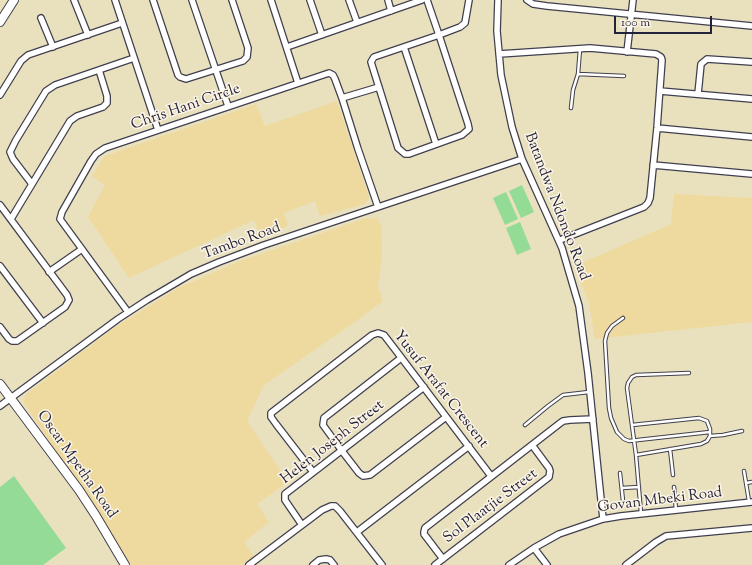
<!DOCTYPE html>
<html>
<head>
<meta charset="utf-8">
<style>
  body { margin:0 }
  #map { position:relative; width:752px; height:565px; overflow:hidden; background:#e9e1be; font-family:"Sorts Mill Goudy",serif }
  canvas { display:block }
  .scale { position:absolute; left:614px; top:16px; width:98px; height:18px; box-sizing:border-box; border:2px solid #22223b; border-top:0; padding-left:5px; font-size:12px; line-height:14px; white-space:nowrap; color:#22223b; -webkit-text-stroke:3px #fcf5e5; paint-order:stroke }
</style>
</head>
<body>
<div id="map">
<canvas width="752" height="565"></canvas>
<div class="scale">100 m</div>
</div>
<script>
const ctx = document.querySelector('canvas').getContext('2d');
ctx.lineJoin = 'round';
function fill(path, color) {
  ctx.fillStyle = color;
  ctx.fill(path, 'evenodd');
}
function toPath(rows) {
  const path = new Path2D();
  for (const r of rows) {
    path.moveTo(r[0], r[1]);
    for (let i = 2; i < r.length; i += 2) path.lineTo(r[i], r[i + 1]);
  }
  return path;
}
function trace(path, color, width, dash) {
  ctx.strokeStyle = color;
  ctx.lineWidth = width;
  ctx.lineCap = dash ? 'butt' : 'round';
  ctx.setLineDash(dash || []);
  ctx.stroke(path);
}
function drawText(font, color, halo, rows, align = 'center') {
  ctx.font = font + ' "Sorts Mill Goudy",serif';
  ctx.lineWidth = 3;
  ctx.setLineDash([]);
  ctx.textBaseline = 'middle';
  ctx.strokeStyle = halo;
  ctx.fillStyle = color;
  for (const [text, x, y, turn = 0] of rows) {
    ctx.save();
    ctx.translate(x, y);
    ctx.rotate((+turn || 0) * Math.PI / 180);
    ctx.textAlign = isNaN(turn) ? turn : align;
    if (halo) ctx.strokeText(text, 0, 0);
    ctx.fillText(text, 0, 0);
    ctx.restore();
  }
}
const green = toPath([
  [522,185,534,212,521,218,509,191],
  [506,192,518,219,505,225,493,198],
  [520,222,531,249,517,255,506,228],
  [14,476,66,548,43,565,0,565,0,487]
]);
const sand = toPath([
  [337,101,369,197,365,204,320,216,315,201,284,213,288,226,261,237,254,220,129,278,88,217,105,185,92,176,105,156,256,104,265,126],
  [674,194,752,198,752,322,595,339,589,303,575,266,671,224],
  [377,217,381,225,382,243,382,259,378,287,383,301,352,324,264,385,247,421,288,482,257,504,269,522,244,542,254,556,242,565,131,565,24,403,25,395,114,328,180,287,240,261,366,218,371,219]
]);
const lane = toPath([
  [578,74,624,76],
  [571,108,573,90,578,74,580,49],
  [623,318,612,326,607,333,605,341,609,408,611,418,617,432,624,439,629,441,710,432],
  [525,425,548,406,563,395,589,392],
  [632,425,699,418,707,421,710,429,710,436,707,441,701,444,636,455],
  [710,436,723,435,742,431],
  [670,449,673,475],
  [744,471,749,501],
  [620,473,623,501],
  [746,483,752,482],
  [674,487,676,510],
  [622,488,639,487],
  [641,513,636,455,627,388,628,383,632,377,636,375,689,373]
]);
const street = toPath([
  [74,0,88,35],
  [115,0,158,130],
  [153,0,178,75,180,77,186,79,243,61,247,57,248,48,232,0],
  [192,0,228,106],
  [271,0,298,83],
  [310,0,322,35],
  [349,0,357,22],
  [388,0,391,11],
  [427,0,439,35,460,27,465,23,469,0],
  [498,0,497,31,501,75,512,127,522,159,562,248,579,306,588,373,603,519],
  [527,0,533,4,547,6,752,26],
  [41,18,53,47],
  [439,35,468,124,469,129,462,135,409,154,405,154,398,148,371,62,374,57,439,35],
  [287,47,422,0],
  [404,47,436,144],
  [627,52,633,0],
  [499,54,590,48,656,54,661,57,662,60,657,128,650,198,648,203,644,207,560,240],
  [660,91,752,99],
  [698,94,701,64,707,59,752,62],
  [0,95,21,61,28,55,122,23],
  [342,98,379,87],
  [657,128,752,137],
  [653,165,752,174],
  [32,184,13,159,10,152,16,140,46,91,55,85,134,58],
  [0,205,67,295,69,300,65,307,17,341,12,341,9,339,0,327],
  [11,219,70,121,77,116,103,107,107,103,107,96,99,70],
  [0,266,43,323],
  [49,272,82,249],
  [128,312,60,219,62,212,91,161,96,154,105,148,329,73,333,75,335,79,342,98,358,149,378,207],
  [401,358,324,418,323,425,342,451,359,473,363,476,370,475,446,417],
  [0,406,118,319,147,300,191,274,219,262,264,245,522,159],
  [313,472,276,424,271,417,271,413,372,335,378,333,384,335,394,348,491,476],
  [302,525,285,500,285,494,424,387],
  [357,532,469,446],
  [534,548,547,565],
  [443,559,424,534,424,532,425,528,559,424,563,421,570,420,593,419],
  [249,565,322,510,331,506,335,506,340,511,382,565],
  [313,565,319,560,326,559,330,560,334,565],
  [435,565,549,477,550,471,549,468,532,445],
  [509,565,534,548,559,534,603,519,621,516,752,502],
  [626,565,656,542,666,536,752,528]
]);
const secondary = toPath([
  [0,22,14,0],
  [0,384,79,490,96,516,125,565]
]);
const streetNames = [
  ["Chris Hani Circle",186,108,-19],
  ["Batandwa Ndondo Road",556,207,69],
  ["Tambo Road",242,242,-20],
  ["Yusuf Arafat Crescent",440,390,52],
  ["Helen Joseph Street",333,443,-38],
  ["Oscar Mpetha Road",76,465,55],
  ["Govan Mbeki Road",660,501,-7],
  ["Sol Plaatjie Street",491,507,-37]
];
fill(green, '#94dc96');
fill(sand, '#eeda9e');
trace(lane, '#403f4f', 4.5);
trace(street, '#403f4f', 8);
trace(secondary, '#403f4f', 10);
trace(lane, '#fff', 2.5);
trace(street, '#fff', 5.5);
trace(secondary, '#fff', 8);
drawText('15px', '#22223b', '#fcf5e5', streetNames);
</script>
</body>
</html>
